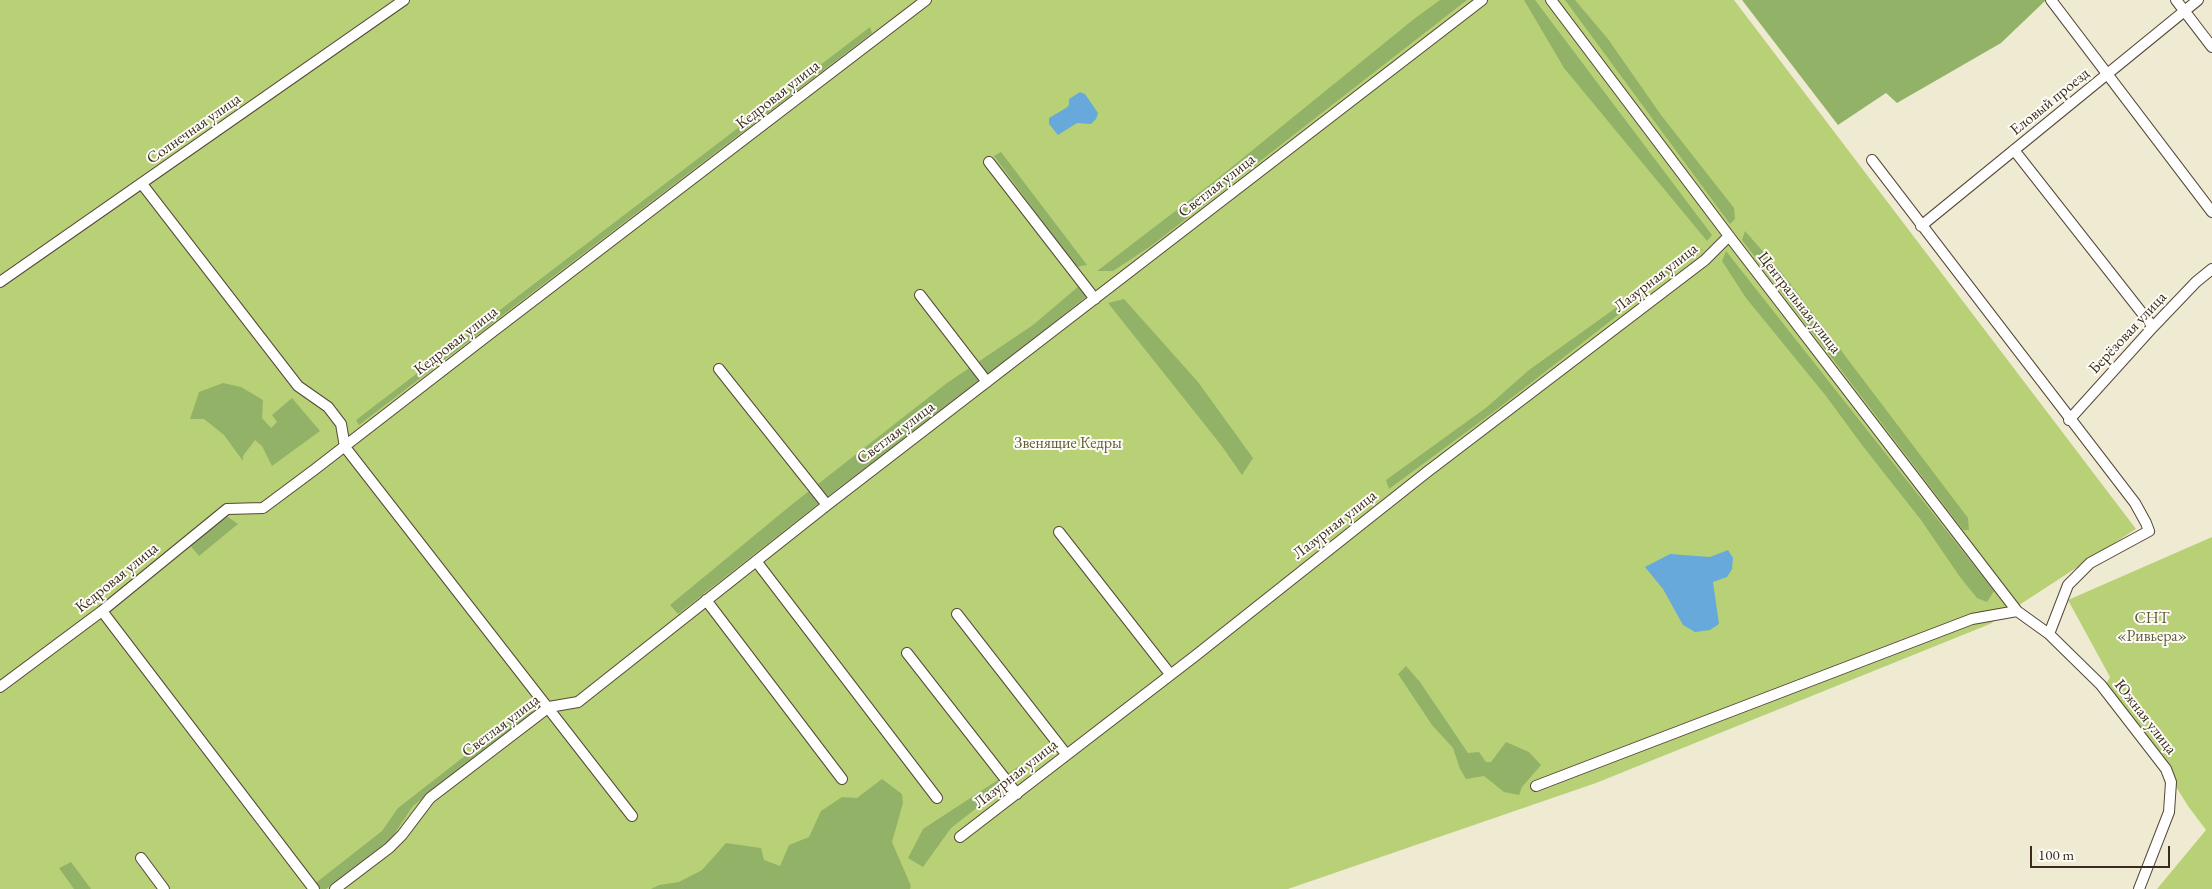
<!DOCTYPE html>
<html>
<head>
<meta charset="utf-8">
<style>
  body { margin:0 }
  #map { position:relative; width:2212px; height:889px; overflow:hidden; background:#efebd3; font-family:"EB Garamond",serif }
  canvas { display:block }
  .scale { position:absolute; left:2030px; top:846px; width:140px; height:22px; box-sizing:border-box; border:2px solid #3b2a1e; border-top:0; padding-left:6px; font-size:15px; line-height:18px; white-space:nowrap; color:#3b2a1e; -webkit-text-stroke:4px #fdfcf7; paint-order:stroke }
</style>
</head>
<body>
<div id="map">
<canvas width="2212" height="889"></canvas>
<div class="scale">100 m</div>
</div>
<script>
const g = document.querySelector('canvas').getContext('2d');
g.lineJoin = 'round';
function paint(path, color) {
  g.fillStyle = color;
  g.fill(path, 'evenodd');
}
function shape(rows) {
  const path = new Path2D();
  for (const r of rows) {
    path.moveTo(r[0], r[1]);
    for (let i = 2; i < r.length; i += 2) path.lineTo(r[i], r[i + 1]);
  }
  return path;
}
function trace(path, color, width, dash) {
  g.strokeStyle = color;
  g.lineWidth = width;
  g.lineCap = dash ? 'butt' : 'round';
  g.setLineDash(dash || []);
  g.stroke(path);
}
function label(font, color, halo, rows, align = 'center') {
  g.font = font + ' "EB Garamond",serif';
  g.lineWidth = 4;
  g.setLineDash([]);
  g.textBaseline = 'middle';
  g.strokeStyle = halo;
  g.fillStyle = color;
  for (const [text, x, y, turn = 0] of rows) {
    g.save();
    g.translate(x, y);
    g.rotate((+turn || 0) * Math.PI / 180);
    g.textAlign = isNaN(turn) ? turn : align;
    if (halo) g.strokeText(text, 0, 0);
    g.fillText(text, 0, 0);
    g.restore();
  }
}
paint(shape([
  [0,0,1734,0,2136,529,1990,624,1596,783,1288,889,0,889],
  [2212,537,2212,889,2157,889,2206,830,2188,806,2146,739,2105,686,2110,677,2068,600]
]), '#b8d176');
paint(shape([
  [1440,0,1467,0,1151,246,1113,271,1097,271,1212,183,1414,19],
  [1524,0,1535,0,1712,235,1707,241,1564,68],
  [1565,0,1575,0,1608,39,1661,115,1734,208,1735,219,1730,224],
  [1742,0,2046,0,2001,43,1897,103,1886,93,1838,125],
  [870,27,872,33,359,425,356,420],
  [1001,152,1087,265,1076,267,994,156],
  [1745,231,1782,273,1843,353,1968,518,1969,530,1963,530,1742,240],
  [1703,249,1496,410,1389,489,1386,480,1487,407,1529,370,1645,287,1689,252],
  [1726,251,1994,591,1987,602,1977,598,1960,577,1921,520,1862,445,1826,396,1746,298,1722,261],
  [1079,286,1087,296,981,381,832,493,678,614,670,605,790,506,947,383,1033,325],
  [1124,299,1198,382,1253,458,1242,475,1221,445,1108,303],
  [223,383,241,387,263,400,262,418,271,428,277,422,272,415,292,398,320,431,272,466,262,446,255,440,243,456,243,461,224,435,204,419,190,419,199,392],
  [225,515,238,524,199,556,189,544],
  [1406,666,1420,682,1468,753,1479,752,1486,762,1491,762,1506,742,1529,752,1541,765,1522,787,1519,795,1504,792,1484,776,1466,779,1460,769,1453,748,1432,725,1398,674],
  [529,706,533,712,413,806,391,839,326,889,308,889,382,831,398,808],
  [1045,749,1046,754,951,828,923,867,908,858,923,829],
  [882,779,902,794,903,803,892,842,911,886,910,889,651,889,659,885,679,882,702,870,726,843,761,848,764,860,780,866,789,845,809,837,821,811,842,797,857,798],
  [71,862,91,889,74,889,59,868]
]), '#92b367');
paint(shape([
  [1080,92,1085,94,1098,113,1096,119,1091,124,1077,123,1058,135,1049,124,1049,118,1066,108,1069,105,1069,99],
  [1728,550,1733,558,1732,569,1727,577,1713,582,1719,624,1710,630,1695,632,1683,625,1663,589,1645,567,1670,554,1710,557]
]), '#67a9db');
const street = shape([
  [1551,0,1729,236,2017,611,2049,634,2101,685,2166,769,2171,782,2169,812,2139,889],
  [2051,0,2212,212],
  [2176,0,2212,47],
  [2014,150,2153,327],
  [1872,160,2135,503,2146,523,2149,531,2090,563,2068,585,2049,634],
  [989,162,1095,299],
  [142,184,298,386,328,407,341,424,345,447,632,816],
  [1921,226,2198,0],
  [0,282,404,0],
  [920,295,987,382],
  [719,369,827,505],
  [2069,420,2153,327,2196,282,2212,269],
  [1059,532,1170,674],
  [756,561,937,798],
  [706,600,842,779],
  [102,611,314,889],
  [957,614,1066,754],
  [907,653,1017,794],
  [0,687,102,611,227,509,263,508,314,470,487,336,926,0],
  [1536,786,1972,619,2017,611],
  [960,837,1195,656,1427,472,1705,260,1729,236],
  [141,858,164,889],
  [335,889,389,848,402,835,430,798,549,707,578,702,827,505,1482,0]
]);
trace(street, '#564739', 12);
trace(street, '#fff', 10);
label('16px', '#3b2a1e', '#fdfcf7', [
  ["Кедровая улица",778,95,-38],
  ["Еловый проезд",2050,102,-39],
  ["Солнечная улица",194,129,-35],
  ["Светлая улица",1217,186,-38],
  ["Лазурная улица",1656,278,-38],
  ["Центральная улица",1799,303,52],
  ["Берёзовая улица",2128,333,-47],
  ["Кедровая улица",456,341,-38],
  ["Светлая улица",896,433,-37],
  ["Лазурная улица",1335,525,-38],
  ["Кедровая улица",117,578,-39],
  ["Южная улица",2145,717,52],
  ["Светлая улица",501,726,-37],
  ["Лазурная улица",1016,774,-38]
]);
label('16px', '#605c38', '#fdfcf7', [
  ["Звенящие Кедры",1068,444],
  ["СНТ",2152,619],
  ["«Ривьера»",2152,637]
]);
</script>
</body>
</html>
